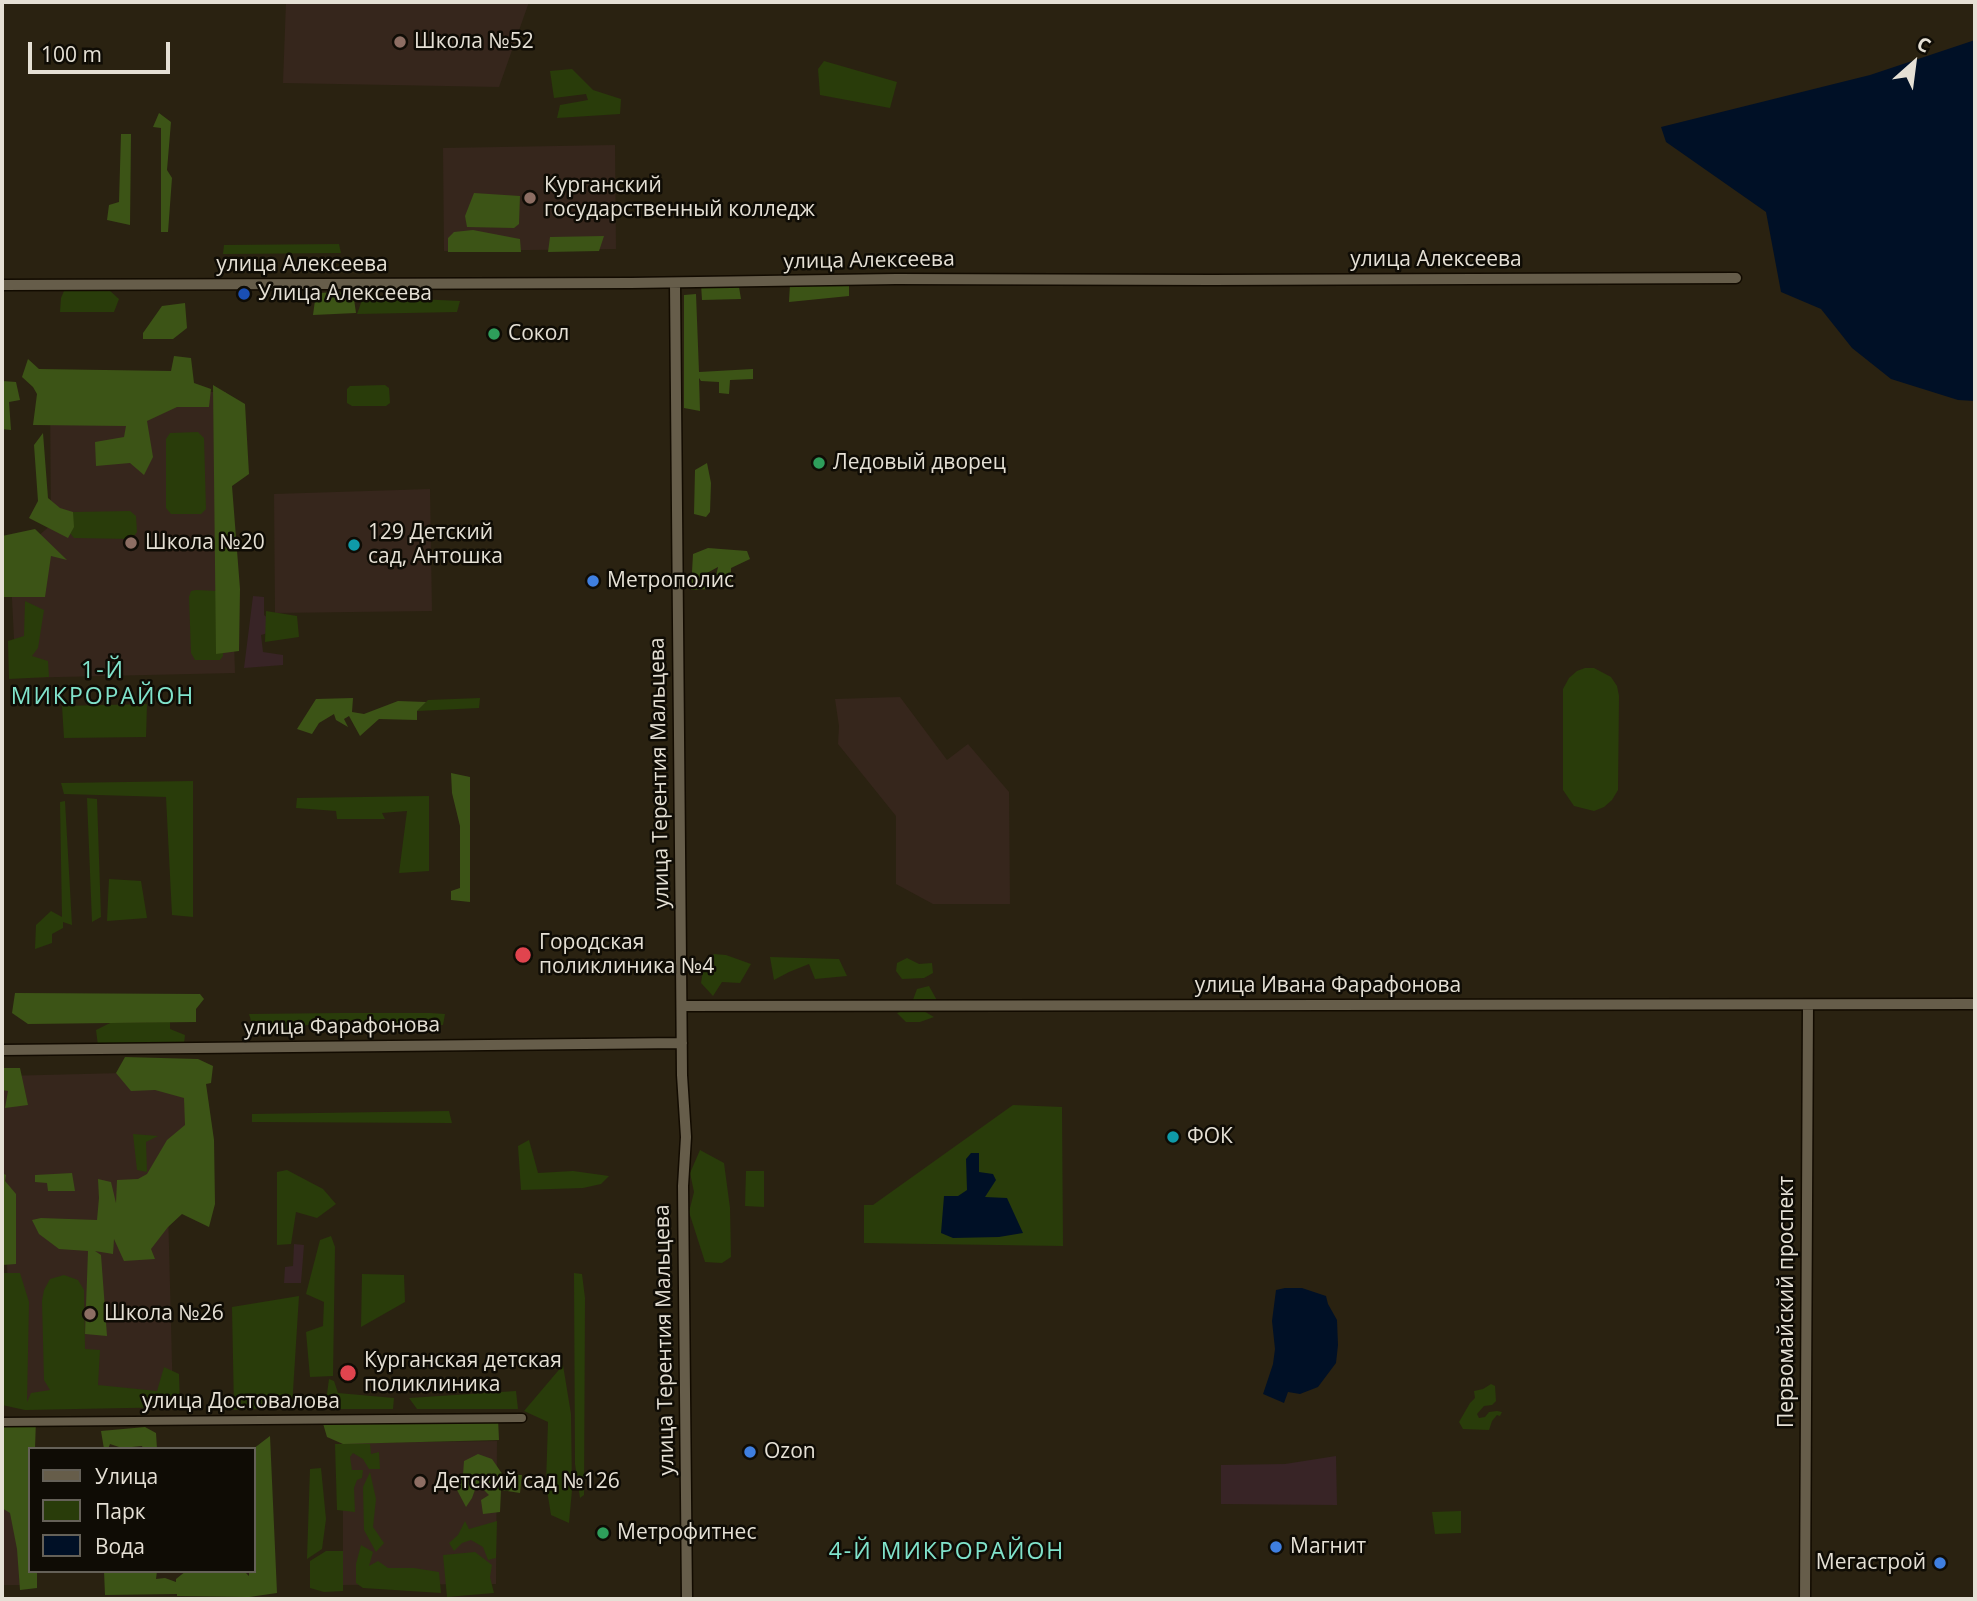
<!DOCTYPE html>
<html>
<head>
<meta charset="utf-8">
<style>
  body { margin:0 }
  #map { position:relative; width:1977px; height:1601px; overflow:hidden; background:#2a2211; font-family:"Open Sans",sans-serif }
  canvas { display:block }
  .frame { position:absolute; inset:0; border:4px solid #e5e0d5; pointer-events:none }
  .legend { position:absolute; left:28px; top:1447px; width:228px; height:126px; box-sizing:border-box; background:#0f0c05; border:2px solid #656158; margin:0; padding:9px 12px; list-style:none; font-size:21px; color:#e5e0d5 }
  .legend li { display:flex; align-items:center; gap:14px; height:35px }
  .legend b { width:35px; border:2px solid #656158 }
  .north { position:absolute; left:1879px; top:28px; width:70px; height:70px; -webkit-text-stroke:5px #0f0c05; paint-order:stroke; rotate:28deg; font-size:19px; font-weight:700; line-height:28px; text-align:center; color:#e5e0d5 }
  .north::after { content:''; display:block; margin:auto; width:24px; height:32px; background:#e5e0d5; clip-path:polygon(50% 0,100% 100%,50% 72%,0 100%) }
  .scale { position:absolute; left:28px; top:42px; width:142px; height:32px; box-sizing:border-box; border:4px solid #e5e0d5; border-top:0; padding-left:9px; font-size:21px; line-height:24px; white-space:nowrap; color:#e5e0d5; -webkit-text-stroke:5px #0f0c05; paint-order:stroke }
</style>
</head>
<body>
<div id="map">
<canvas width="1977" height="1601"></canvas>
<div class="frame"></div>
<ul class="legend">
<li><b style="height:9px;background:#665d4a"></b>Улица</li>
<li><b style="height:19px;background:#293c0a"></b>Парк</li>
<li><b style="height:19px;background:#001026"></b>Вода</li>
</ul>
<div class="north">С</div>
<div class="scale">100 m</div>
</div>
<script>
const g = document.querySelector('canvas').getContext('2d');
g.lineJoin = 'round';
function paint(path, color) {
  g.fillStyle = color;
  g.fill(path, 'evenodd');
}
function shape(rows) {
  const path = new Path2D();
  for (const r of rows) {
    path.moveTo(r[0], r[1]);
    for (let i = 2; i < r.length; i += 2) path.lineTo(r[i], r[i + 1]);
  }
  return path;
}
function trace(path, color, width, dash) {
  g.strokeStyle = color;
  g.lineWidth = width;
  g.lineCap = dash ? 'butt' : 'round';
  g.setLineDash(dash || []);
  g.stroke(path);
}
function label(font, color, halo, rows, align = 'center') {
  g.font = font + ' "Open Sans",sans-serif';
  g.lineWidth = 5;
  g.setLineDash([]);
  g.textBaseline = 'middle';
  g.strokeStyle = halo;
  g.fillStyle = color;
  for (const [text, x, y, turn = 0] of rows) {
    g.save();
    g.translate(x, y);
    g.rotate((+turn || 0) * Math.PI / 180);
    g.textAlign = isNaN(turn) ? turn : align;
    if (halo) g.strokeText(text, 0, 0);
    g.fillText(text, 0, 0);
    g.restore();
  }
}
paint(shape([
  [253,596,264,597,264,615,270,620,268,633,261,635,263,652,283,655,283,665,244,668],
  [294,1244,304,1245,301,1283,284,1283,285,1267,293,1266],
  [1336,1456,1337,1505,1221,1504,1221,1465,1285,1464]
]), '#382426');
paint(shape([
  [286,2,529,2,499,87,283,83],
  [615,145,616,249,444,251,443,148],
  [50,391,226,392,235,673,16,678,10,560,51,525],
  [430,489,432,611,275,613,274,494],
  [900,697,947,760,968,744,1009,792,1010,904,933,904,896,884,896,816,838,744,839,726,835,699],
  [205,1071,209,1205,168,1207,173,1402,11,1406,5,1191,2,1191,2,1076],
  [2,1440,29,1585,2,1585],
  [497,1441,496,1584,343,1585,343,1443]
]), '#36261c');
paint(shape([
  [824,61,897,82,890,108,820,95,818,69],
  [572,69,593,90,621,99,620,114,557,118,560,105,588,100,586,94,554,98,550,71],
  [339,244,341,253,223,254,224,245],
  [66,286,109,290,119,299,114,312,60,312,61,298],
  [398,298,460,301,457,312,357,314,362,300],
  [385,385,389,388,390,403,386,406,352,406,347,403,347,389,350,386],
  [198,432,204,438,206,509,201,514,171,514,166,508,166,439,170,433],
  [130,511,136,516,137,532,132,539,74,538,69,532,69,519,73,512],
  [196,590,219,591,223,618,223,656,220,660,195,660,191,653,189,597,191,591],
  [25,601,44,610,38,648,32,656,48,661,49,677,9,679,8,641,24,636],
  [266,611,297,616,299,637,265,642],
  [1585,668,1594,668,1611,677,1617,686,1619,696,1618,790,1612,800,1604,807,1594,811,1574,806,1563,790,1563,689,1569,678,1577,671],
  [480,698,479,708,417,711,428,700],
  [147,704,146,737,64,738,62,706],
  [193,781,193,917,172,915,166,797,64,794,61,783],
  [429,796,429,871,399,873,407,811,382,813,385,819,337,819,336,811,296,808,297,798],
  [87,798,97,799,101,917,92,922],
  [65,801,72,925,63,922,63,928,52,934,52,943,35,949,36,925,51,911,62,917,60,802],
  [109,879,141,881,147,918,107,921],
  [714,954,726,955,751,964,740,983,722,982,713,996,701,983,704,964],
  [770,957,839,959,847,976,815,979,809,964,789,972,774,980],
  [907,958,919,964,932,963,933,973,924,978,902,979,896,971,897,963],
  [929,986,939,1004,922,1010,934,1017,920,1022,906,1022,897,1013,910,1008,917,989],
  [340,1013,430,1013,445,1014,443,1025,306,1025,302,1034,255,1034,249,1014],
  [170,1022,170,1029,185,1035,184,1044,98,1046,96,1030,110,1023],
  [1013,1105,1062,1107,1063,1246,864,1243,864,1205,873,1205],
  [449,1111,452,1123,252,1122,252,1114],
  [133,1134,158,1136,146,1142,147,1172,137,1170],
  [529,1140,538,1173,573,1171,609,1176,601,1184,583,1188,521,1190,518,1146],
  [700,1150,724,1163,730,1208,731,1257,722,1263,705,1262,689,1212,694,1192,690,1173],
  [287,1170,323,1189,336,1204,317,1218,296,1212,291,1244,277,1245,277,1172],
  [746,1171,764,1171,764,1207,745,1206],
  [331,1236,335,1247,333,1376,310,1377,306,1332,323,1326,324,1302,306,1294,320,1240],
  [2,1273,20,1273,29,1302,27,1402,31,1393,50,1390,44,1380,42,1301,44,1290,50,1279,64,1275,78,1280,84,1290,85,1349,100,1350,98,1385,157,1391,164,1367,179,1374,180,1407,25,1410,2,1405],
  [574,1273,582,1274,585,1298,584,1495,580,1498,575,1464],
  [362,1274,404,1275,405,1302,361,1327],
  [299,1296,292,1407,234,1410,232,1307],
  [563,1365,571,1414,572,1490,569,1523,551,1515,546,1484,548,1422,524,1411],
  [329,1379,334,1381,338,1393,394,1398,393,1409,335,1409,326,1401],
  [1491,1384,1495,1386,1496,1401,1492,1405,1484,1406,1477,1414,1479,1418,1485,1417,1489,1412,1497,1411,1502,1412,1500,1416,1497,1415,1492,1421,1489,1430,1463,1429,1459,1422,1470,1403,1475,1398,1474,1391,1483,1389],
  [516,1391,518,1409,417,1409,409,1398],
  [335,1444,370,1444,371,1454,379,1452,380,1469,369,1469,363,1459,353,1453,350,1457,352,1470,363,1470,362,1478,357,1480,354,1488,355,1512,337,1510],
  [321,1468,326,1519,322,1549,307,1559,310,1469],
  [370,1472,376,1499,373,1527,384,1543,376,1552,364,1530,363,1487],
  [1461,1511,1461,1533,1435,1534,1432,1512],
  [465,1521,469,1529,497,1521,496,1558,488,1560,483,1547,471,1540,462,1543,454,1551,449,1543,458,1535],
  [361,1545,373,1552,369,1566,378,1561,388,1568,414,1568,439,1572,441,1593,363,1588,356,1583,356,1564],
  [326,1551,343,1551,343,1591,324,1592,310,1588,310,1561],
  [475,1552,492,1565,490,1577,494,1593,447,1597,443,1555]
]), '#293c0a');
paint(shape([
  [159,113,171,122,167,170,172,178,168,232,161,232,161,128,153,127],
  [121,134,131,134,130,225,107,220,109,205,119,202],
  [474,193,520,196,519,224,514,228,467,227,465,216],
  [473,230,520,239,521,252,448,252,448,238,454,232],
  [604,236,599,251,548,252,550,237],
  [701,284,739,287,741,299,702,300],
  [790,284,849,286,849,296,789,302],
  [340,292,354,299,356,313,313,315,316,293],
  [696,294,699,372,753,369,753,379,730,380,729,394,719,393,719,382,701,381,699,378,700,411,684,408,684,295],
  [185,303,187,328,173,339,143,339,143,333,162,306],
  [174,356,191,358,194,383,211,389,209,407,177,407,147,421,153,457,144,475,130,463,96,466,95,442,124,437,126,426,33,425,37,394,33,387,22,377,28,359,39,369,171,371],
  [2,381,16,382,20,400,9,402,11,430,2,429],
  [213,385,245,404,249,474,232,486,240,589,239,651,216,654],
  [43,433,48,498,60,508,73,512,74,527,68,538,29,518,38,501,34,445],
  [707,463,711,483,710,512,706,517,694,514,695,470],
  [35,529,67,560,51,556,45,597,3,597,2,536],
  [708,548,747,551,750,559,731,568,731,581,714,586,718,567,707,573,707,589,691,590,693,554],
  [353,698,352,712,364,714,398,701,426,702,417,711,417,720,379,719,360,736,349,716,344,719,348,727,336,720,334,714,319,723,312,734,297,729,316,699],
  [451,773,470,777,470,902,451,900,451,891,460,888,460,826,452,793],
  [15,993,200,994,204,999,196,1009,196,1022,28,1024,12,1013],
  [125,1057,198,1059,213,1066,211,1083,206,1084,214,1140,215,1204,209,1227,182,1214,168,1227,151,1249,155,1259,124,1261,114,1239,113,1254,95,1251,101,1255,107,1336,85,1334,88,1251,59,1249,39,1234,32,1220,41,1218,97,1220,99,1198,98,1179,111,1182,116,1203,117,1180,138,1179,147,1174,167,1140,185,1125,184,1098,155,1090,131,1091,116,1073],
  [2,1068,20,1068,28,1105,5,1108,8,1091,2,1090],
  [2,1173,6,1175,5,1181,16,1194,16,1264,2,1265],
  [72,1173,75,1191,48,1191,47,1183,35,1182,35,1175],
  [498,1418,499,1440,343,1444,327,1437,322,1420],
  [36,1419,35,1449,30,1449,30,1571,37,1571,37,1588,20,1590,17,1549,10,1513,2,1508,2,1422],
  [145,1427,156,1433,157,1449,143,1449,142,1446,122,1448,110,1444,108,1449,104,1449,101,1431],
  [270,1436,277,1593,249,1597,177,1596,177,1594,105,1595,104,1571,157,1571,156,1579,165,1578,176,1582,176,1579,186,1571,244,1571,249,1576,249,1571,254,1571,253,1449],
  [478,1454,492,1459,503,1475,522,1475,520,1493,501,1490,500,1512,483,1514,481,1500,489,1495,480,1486,476,1487,472,1498,466,1507,457,1490,463,1475,464,1461]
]), '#3c5416');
paint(shape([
  [1975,40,1975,401,1958,400,1891,379,1852,348,1821,309,1781,292,1766,212,1666,142,1661,127,1870,75],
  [971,1153,979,1153,979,1172,993,1174,996,1180,985,1197,1007,1198,1023,1233,999,1237,953,1238,941,1233,944,1196,958,1196,967,1190,966,1159],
  [1285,1288,1302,1288,1326,1296,1328,1304,1337,1320,1338,1345,1336,1363,1318,1387,1300,1394,1288,1392,1284,1403,1263,1394,1273,1364,1275,1349,1272,1321,1276,1290]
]), '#001026');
const minor = shape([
  [2,1422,522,1418]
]);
const tertiary = shape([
  [675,283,682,1075,686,1137,683,1186,687,1599],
  [2,285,631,283,896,279,1212,280,1736,278],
  [682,1006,1975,1004],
  [2,1050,682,1043],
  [1805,1599,1808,1005]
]);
trace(minor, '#120b00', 11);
trace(tertiary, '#120b00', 13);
trace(minor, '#665d4a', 8);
trace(tertiary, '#665d4a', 10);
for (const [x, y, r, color] of [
  [400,42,7,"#8d6e63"],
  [530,198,7,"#8d6e63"],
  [244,294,7,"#1a4fb4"],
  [494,334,7,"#2e9e5b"],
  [819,463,7,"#2e9e5b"],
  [131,543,7,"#8d6e63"],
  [354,545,7,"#0f9aa8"],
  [593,581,7,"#3f7fe0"],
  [523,955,9,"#e0444e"],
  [1173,1137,7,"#0f9aa8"],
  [90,1314,7,"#8d6e63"],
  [348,1373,9,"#e0444e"],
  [750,1452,7,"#3f7fe0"],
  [420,1482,7,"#8d6e63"],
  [603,1533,7,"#2e9e5b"],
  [1276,1547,7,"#3f7fe0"],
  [1940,1563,7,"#3f7fe0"]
]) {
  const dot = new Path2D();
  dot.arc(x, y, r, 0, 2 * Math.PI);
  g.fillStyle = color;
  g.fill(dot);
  trace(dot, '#0f0c05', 2.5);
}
label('21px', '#e5e0d5', '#0f0c05', [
  ["Школа №52",414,42],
  ["Курганский",544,186],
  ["государственный колледж",544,210],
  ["Улица Алексеева",258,294],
  ["Сокол",508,334],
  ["Ледовый дворец",833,463],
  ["129 Детский",368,533],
  ["сад, Антошка",368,557],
  ["Школа №20",145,543],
  ["Метрополис",607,581],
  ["Городская",539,943],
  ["поликлиника №4",539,967],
  ["ФОК",1187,1137],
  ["Школа №26",104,1314],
  ["Курганская детская",364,1361],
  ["поликлиника",364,1385],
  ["Ozon",764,1452],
  ["Детский сад №126",434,1482],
  ["Метрофитнес",617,1533],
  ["Магнит",1290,1547],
  ["Мегастрой",1926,1563,"right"]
], 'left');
label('21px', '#e5e0d5', '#0f0c05', [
  ["улица Алексеева",1436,260],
  ["улица Алексеева",869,261,-1],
  ["улица Алексеева",302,265],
  ["улица Терентия Мальцева",660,773,-91],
  ["улица Ивана Фарафонова",1328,986],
  ["улица Фарафонова",342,1027,-1],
  ["Первомайский проспект",1787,1302,-90],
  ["улица Терентия Мальцева",665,1340,-91],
  ["улица Достовалова",241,1402]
]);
g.letterSpacing = '2px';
label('23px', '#80e3cb', '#0f0c05', [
  ["1-Й",103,671],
  ["МИКРОРАЙОН",103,697],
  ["4-Й МИКРОРАЙОН",947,1552]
]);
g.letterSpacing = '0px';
</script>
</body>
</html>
